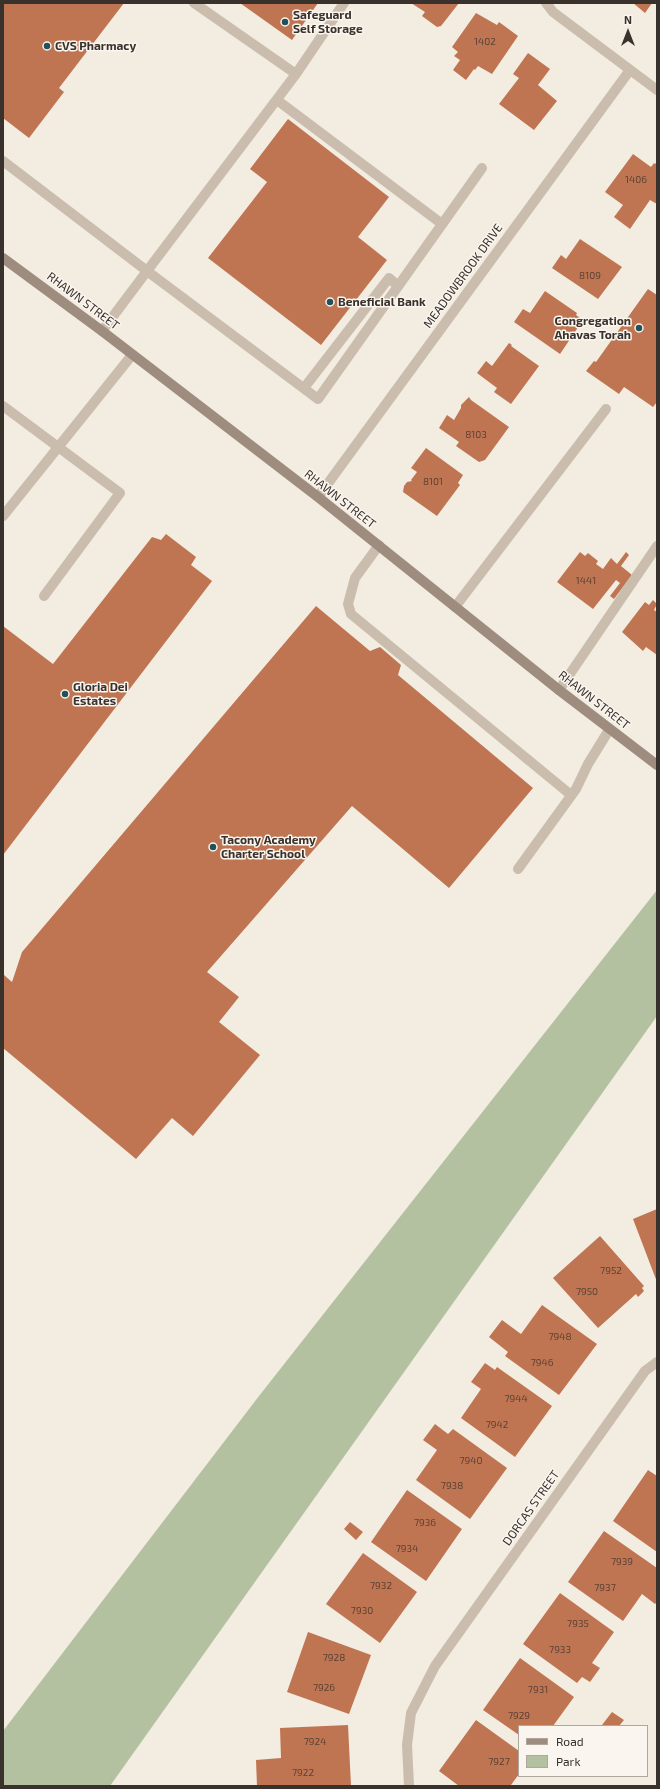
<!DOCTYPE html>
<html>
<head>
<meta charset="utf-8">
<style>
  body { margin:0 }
  #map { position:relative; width:660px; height:1789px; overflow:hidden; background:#f2ece1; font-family:"Exo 2",sans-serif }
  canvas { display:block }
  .frame { position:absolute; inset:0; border:4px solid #39312b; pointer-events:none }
  .legend { position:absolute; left:518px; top:1725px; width:130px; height:52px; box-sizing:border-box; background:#faf5ee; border:1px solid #ada7a0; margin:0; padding:5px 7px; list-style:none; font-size:12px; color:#39312b }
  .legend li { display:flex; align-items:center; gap:8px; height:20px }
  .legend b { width:20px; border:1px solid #ada7a0 }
  .north { position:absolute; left:608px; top:12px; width:40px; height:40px; -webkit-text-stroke:3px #faf5ee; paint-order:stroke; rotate:0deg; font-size:11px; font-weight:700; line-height:16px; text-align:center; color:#39312b }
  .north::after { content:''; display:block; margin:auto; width:14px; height:18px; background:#39312b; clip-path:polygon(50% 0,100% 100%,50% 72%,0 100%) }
</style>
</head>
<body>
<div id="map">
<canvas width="660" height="1789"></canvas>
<div class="frame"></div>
<ul class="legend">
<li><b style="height:5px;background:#9e8c7e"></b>Road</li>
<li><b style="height:11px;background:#b4c1a1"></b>Park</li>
</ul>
<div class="north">N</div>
</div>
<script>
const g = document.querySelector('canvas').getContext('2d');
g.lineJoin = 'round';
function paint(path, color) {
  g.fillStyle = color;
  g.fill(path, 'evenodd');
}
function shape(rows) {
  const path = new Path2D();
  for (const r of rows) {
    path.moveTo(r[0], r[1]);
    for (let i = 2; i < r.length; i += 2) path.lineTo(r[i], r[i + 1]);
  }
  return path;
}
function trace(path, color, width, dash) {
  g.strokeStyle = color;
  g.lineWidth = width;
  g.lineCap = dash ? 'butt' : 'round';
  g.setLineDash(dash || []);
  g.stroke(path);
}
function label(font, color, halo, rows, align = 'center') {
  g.font = font + ' "Exo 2",sans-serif';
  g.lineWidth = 3;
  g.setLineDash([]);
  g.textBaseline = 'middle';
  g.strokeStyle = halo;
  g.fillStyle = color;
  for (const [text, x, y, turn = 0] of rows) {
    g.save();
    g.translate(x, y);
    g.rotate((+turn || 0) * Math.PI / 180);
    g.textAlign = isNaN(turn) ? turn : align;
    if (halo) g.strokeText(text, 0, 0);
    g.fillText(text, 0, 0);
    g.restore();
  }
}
paint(shape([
  [657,890,657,1016,110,1786,3,1786,3,1731,259,1396]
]), '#b4c1a1');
paint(shape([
  [3,3,124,3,59,88,64,92,29,138,3,118],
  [240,3,318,3,292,40],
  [411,3,459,3,441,26,437,27,422,16,425,12],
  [633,3,652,3,645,13],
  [476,13,497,25,499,22,518,36,492,74,478,66,475,70,474,69,466,80,453,70,460,60,454,56,458,52,452,47],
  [528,53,550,69,538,85,557,101,534,130,499,104,519,78,513,74],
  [288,119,389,197,358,237,387,260,321,345,208,258,267,182,250,169],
  [633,154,651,167,654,163,655,164,657,162,657,204,650,200,630,229,614,217,623,205,605,192],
  [580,239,622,267,598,299,552,268,561,255,566,259],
  [648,289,657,295,657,402,653,407,624,387,619,394,586,371,594,361,596,362],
  [545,291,577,313,576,315,583,320,560,354,514,322,523,309,530,313],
  [509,343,512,345,511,346,539,366,511,404,494,392,497,388,477,373,486,361,492,366],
  [469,397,471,400,509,427,485,460,479,462,456,446,459,442,439,428,447,415,454,420,461,408,461,405],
  [426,448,463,475,458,483,460,485,437,516,403,492,404,486,407,482,412,481,411,480,417,472,411,468],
  [166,534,196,557,191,565,212,581,3,855,3,726,4,724,3,723,3,626,53,664,152,537,161,540],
  [580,552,585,556,588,553,598,561,596,564,603,569,611,558,617,564,626,552,629,555,621,566,632,575,614,599,610,596,620,583,616,580,593,609,557,582],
  [653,600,657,604,654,610,657,612,657,655,646,647,643,651,622,632,645,602,649,605],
  [316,606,370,651,380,647,401,665,398,675,533,788,449,888,352,806,207,972,239,997,219,1022,260,1055,193,1136,172,1118,136,1159,3,1048,3,976,4,975,12,982,22,952],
  [657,1209,657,1282,633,1219],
  [600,1236,644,1286,642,1288,644,1291,638,1297,636,1294,598,1328,553,1278],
  [542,1305,597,1344,559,1395,505,1356,508,1352,489,1337,502,1320,521,1334],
  [485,1363,495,1370,497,1367,552,1406,515,1457,461,1418,481,1389,471,1382],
  [435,1424,448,1434,453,1429,507,1468,470,1519,416,1480,437,1450,423,1440],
  [648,1470,657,1476,657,1552,613,1521],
  [407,1490,462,1529,426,1581,371,1542],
  [350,1522,363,1532,356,1540,344,1529],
  [604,1531,657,1568,657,1602,655,1604,642,1594,623,1621,568,1582],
  [363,1553,417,1592,380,1643,326,1604],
  [560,1593,614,1632,592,1663,600,1668,590,1682,582,1677,577,1683,523,1644],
  [308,1632,371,1655,349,1714,287,1692],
  [520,1658,574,1697,553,1726,519,1726,519,1735,483,1710],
  [612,1712,624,1720,619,1726,603,1726,602,1725],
  [476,1720,519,1751,519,1774,511,1785,513,1786,459,1786,439,1771],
  [348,1725,351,1786,257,1786,256,1760,281,1758,280,1728]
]), '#c07552');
trace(shape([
  [194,3,296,74,344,3],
  [296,74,147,271,318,399,482,168],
  [277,100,442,224],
  [3,161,147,271,102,331],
  [304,388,389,278,398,286],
  [3,406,120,493,44,596],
  [3,516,132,355],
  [379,545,355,578,348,604,351,614,571,795],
  [455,607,606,409],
  [559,690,657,546],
  [518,869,576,789,588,764,609,730]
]), '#cabdad', 10);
trace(shape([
  [546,3,553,12,657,90],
  [318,497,630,70],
  [409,1786,407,1745,411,1713,435,1666,645,1371,657,1362]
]), '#cabdad', 10);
trace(shape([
  [3,258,102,331,318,497,559,690,657,765]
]), '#9e8c7e', 10);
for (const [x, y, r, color] of [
  [285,22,4,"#235159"],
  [47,46,4,"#235159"],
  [330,302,4,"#235159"],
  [639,328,4,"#235159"],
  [65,694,4,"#235159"],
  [213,847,4,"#235159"]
]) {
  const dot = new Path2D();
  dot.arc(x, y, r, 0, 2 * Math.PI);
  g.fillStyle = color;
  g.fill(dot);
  trace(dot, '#faf5ee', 1.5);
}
label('10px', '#5b4235', null, [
  ["1402",485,42],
  ["1406",636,180],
  ["8109",590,276],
  ["8103",476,435],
  ["8101",433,482],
  ["1441",586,581],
  ["7952",611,1271],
  ["7950",587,1292],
  ["7948",560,1337],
  ["7946",542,1363],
  ["7944",516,1399],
  ["7942",497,1425],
  ["7940",471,1461],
  ["7938",452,1486],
  ["7936",425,1523],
  ["7934",407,1549],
  ["7939",622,1562],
  ["7932",381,1586],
  ["7937",605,1588],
  ["7930",362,1611],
  ["7935",578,1624],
  ["7933",560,1650],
  ["7928",334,1658],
  ["7926",324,1688],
  ["7931",538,1690],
  ["7929",519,1716],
  ["7924",315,1742],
  ["7927",499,1762],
  ["7922",303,1773]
]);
label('bold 12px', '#39312b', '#faf5ee', [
  ["Safeguard",293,15],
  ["Self Storage",293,29],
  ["CVS Pharmacy",55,46],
  ["Beneficial Bank",338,302],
  ["Congregation",631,321,"right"],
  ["Ahavas Torah",631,335,"right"],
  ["Gloria Dei",73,687],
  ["Estates",73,701],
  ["Tacony Academy",221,840],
  ["Charter School",221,854]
], 'left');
label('12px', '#39312b', '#faf5ee', [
  ["MEADOWBROOK DRIVE",463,276,-54],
  ["RHAWN STREET",83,301,37],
  ["RHAWN STREET",340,499,38],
  ["RHAWN STREET",594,700,38],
  ["DORCAS STREET",531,1508,-55]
]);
</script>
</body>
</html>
